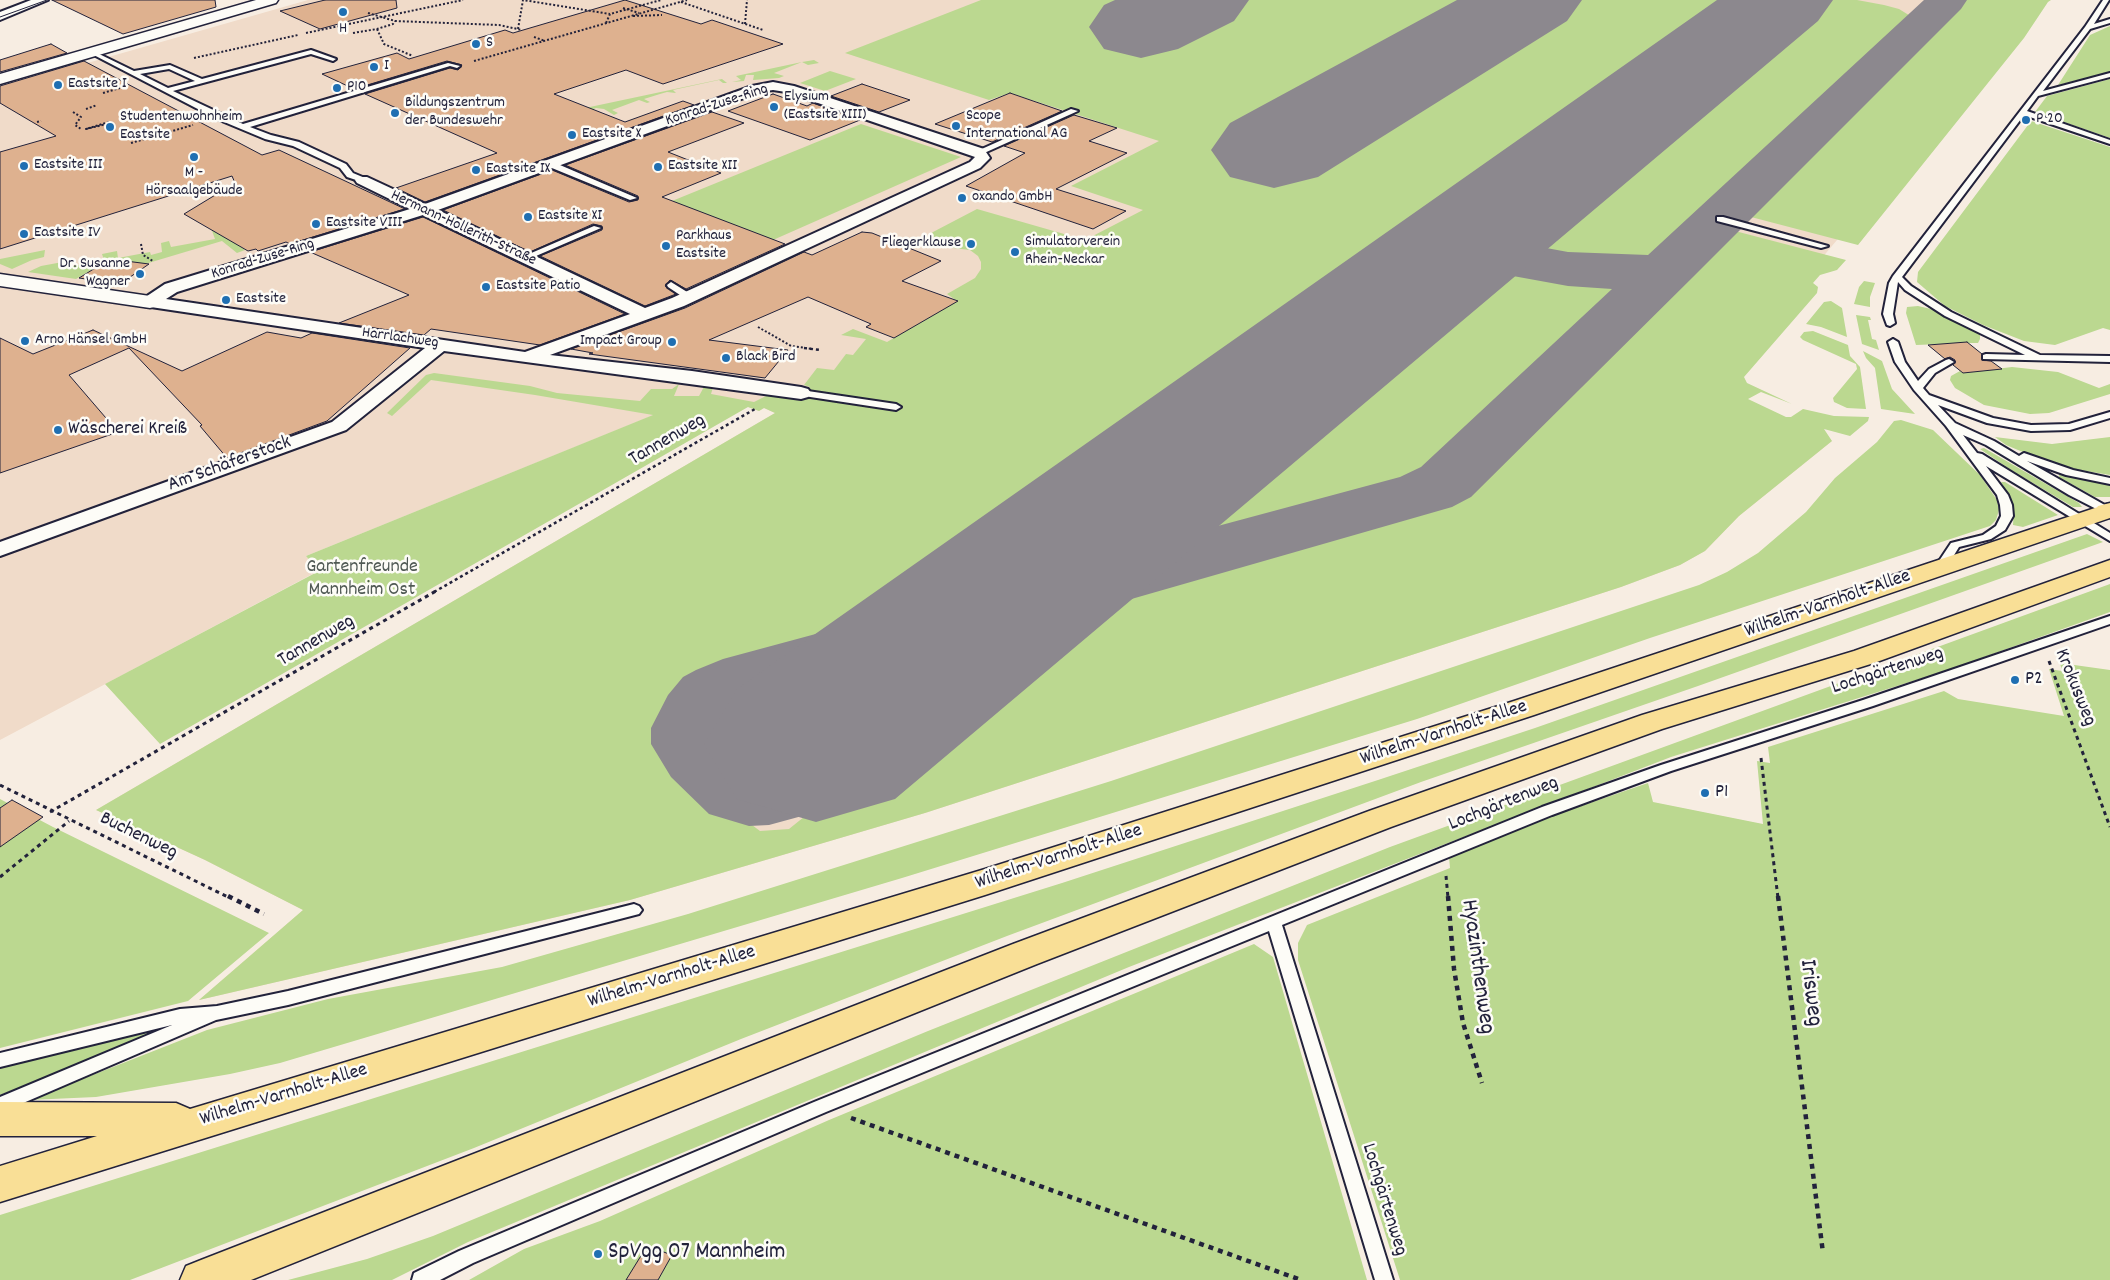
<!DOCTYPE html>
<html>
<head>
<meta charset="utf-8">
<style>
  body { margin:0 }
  canvas { display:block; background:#f7ede2 }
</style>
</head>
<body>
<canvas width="2110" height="1280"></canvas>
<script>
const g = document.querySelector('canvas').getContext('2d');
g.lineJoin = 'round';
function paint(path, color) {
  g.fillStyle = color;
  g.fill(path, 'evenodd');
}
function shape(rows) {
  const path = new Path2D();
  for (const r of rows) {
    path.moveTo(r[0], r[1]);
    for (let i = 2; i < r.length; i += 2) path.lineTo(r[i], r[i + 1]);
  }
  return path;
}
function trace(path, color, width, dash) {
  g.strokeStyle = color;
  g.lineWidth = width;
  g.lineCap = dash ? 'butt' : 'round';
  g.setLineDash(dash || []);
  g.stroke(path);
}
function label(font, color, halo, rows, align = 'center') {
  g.font = font + ' Dekko,sans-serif';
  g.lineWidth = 5;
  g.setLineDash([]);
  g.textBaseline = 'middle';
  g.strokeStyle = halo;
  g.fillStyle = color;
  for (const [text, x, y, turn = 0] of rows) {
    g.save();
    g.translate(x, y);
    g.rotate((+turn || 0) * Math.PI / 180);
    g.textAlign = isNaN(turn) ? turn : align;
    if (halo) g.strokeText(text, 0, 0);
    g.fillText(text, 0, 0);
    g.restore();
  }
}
paint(shape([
  [308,0,2045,0,1837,240,1706,396,1832,441,1739,516,1705,551,1680,565,1621,587,925,813,630,900,199,1000,303,910,205,860,96,810,775,413,764,408,759,411,748,407,654,415,306,556,320,570,0,740,0,88]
]), '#f0dbc9');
paint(shape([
  [981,0,1748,0,919,610,708,676,687,688,667,712,662,725,664,753,672,765,760,831,789,829,1033,633,1056,618,1109,597,1456,497,1466,492,1726,232,1735,231,1846,260,1837,270,1820,275,1813,283,1818,287,1817,293,1744,377,1747,383,1792,404,1761,392,1748,399,1786,417,1791,417,1803,409,1834,416,1869,417,1868,421,1850,436,1824,429,1832,441,1739,516,1705,551,1680,565,1621,587,925,813,630,900,199,1000,303,910,205,860,96,810,775,413,764,408,759,411,748,407,160,744,105,684,319,571,306,556,653,415,535,395,431,380,392,416,387,413,426,375,434,373,530,386,557,393,640,401,651,389,672,389,679,384,674,396,699,396,705,385,714,384,711,394,754,402,772,393,795,397,810,387,804,385,817,368,834,370,846,354,853,355,866,339,841,335,853,329,887,342,957,301,947,294,975,278,981,269,981,262,978,256,970,250,919,244,933,232,977,209,1085,240,1143,210,1071,186,1159,141,1010,93,989,100,845,53],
  [1824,0,1857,0,1884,5,1899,9,1912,17,1657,260,1638,265,1585,263,1550,257,1530,244,1528,238,1530,233,1815,2],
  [1960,0,2051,0,2048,2,2024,38,1858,245,1751,217,1747,212],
  [2110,26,2110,72,2058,85,2090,35],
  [814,60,819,63,808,65,802,62,774,73,784,76,779,78,753,80,754,75,746,75,744,81,732,82,741,80,736,76,802,62],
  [830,71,856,79,825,91,800,83],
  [722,79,727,83,723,83,719,80,673,90,676,93,667,92,660,94,644,99,650,102,647,103,639,100,612,110,618,113,614,115,604,109,596,108,580,114,571,111],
  [2110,79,2110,138,2035,112,2047,96],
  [2031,121,2110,147,2110,330,2103,328,2055,345,2024,341,1983,325,1945,306,1917,282,1918,272],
  [861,124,961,157,773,240,672,201],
  [209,219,245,250,237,253,222,241,145,264,110,259,76,279,28,272,41,266,68,261,68,267,104,260,102,254,117,251,118,258,150,252,151,255,162,252,161,243,169,241,171,247,215,239,208,220],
  [45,250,44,257,32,260,12,269,0,264,0,259],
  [1482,271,1609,279,1621,282,1626,286,1430,475,1423,479,1231,532,1205,533,1190,526,1185,516,1193,506],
  [1864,281,1875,283,1870,297,1870,307,1854,304,1859,287],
  [1831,301,1842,308,1847,337,1821,327,1806,324,1824,302],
  [1918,306,1931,309,1974,331,1980,335,1980,339,1978,343,1969,343,1916,345,1906,313,1907,307],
  [1856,315,1870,317,1871,320,1868,320,1872,339,1876,340,1879,350,1862,344],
  [1813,331,1848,345,1850,356,1860,367,1866,409,1847,408,1834,402,1833,398,1857,369,1856,364,1803,340,1800,337,1804,332],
  [1863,351,1882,361,1892,389,1915,414,1881,409,1875,368,1866,358],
  [2012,367,2058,372,2099,388,2110,384,2110,394,2049,413,2030,414,1984,405,1955,388,1950,380,1951,376,1960,371,1963,373],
  [1901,420,1933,430,1980,475,1997,500,1999,510,1996,520,1990,526,1650,638,1417,719,902,878,280,1063,230,1074,96,1097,29,1100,207,1030,328,999,502,967,688,914,1111,781,1699,585,1727,572,1758,553,1806,512,1835,478,1877,442,1894,421],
  [1995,437,2052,444,2110,437,2110,475,2074,469,2042,460,2006,445],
  [1984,448,2079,503,2082,507,2073,507,2011,470,1980,449],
  [2059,474,2110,485,2110,497,2095,497,2059,477],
  [2001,482,2005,482,2058,515,2023,527,2013,525,2014,506],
  [2087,534,2103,542,1698,686,1421,782,1007,936,741,1039,474,1148,130,1280,0,1280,0,1215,1062,883,1378,780,1535,728],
  [2110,584,2110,612,1948,670,1671,757,1484,829,1129,967,468,1242,392,1280,288,1280,367,1259,433,1236,928,1031,1390,847],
  [2060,663,2110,670,2110,1280,1400,1280,1298,960,1298,943,1307,925,1450,868,1449,857,1546,818,1648,783,1653,802,1763,824,1757,761,1770,763,1768,747,1944,691,1958,699,2064,716,2049,669,2062,671],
  [0,799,53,827,269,933,188,1001,0,1048],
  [1254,944,1273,957,1367,1280,469,1280,524,1249,600,1221,829,1120],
  [181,1023,0,1095,0,1068]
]), '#bbd890');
paint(shape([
  [1924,0,1967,0,1961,9,1693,277,1471,497,1452,507,783,699,756,710,740,724,740,737,763,757,784,722,816,713,848,722,861,744,850,772,836,795,826,804,802,816,769,825,749,826,709,814,671,777,651,744,651,728,668,695,683,677,696,670,723,659,1101,557,1082,531,1084,515,1113,480,1139,473,1165,480,1175,495,1158,518,1158,528,1166,533,1188,534,1400,477,1421,467,1612,289,1568,286,1513,276,1493,271,1472,257,1459,236,1468,220,1487,201,1506,196,1525,201,1533,212,1515,235,1530,245,1568,252,1648,255,1924,0]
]), '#8c888e');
paint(shape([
  [1115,0,1249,0,1234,21,1178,49,1141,58,1104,49,1089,27,1104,5,1115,0],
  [1457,0,1582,0,1567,21,1318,177,1274,188,1230,177,1211,150,1230,123,1457,0],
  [1717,0,1833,0,1818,21,895,799,816,822,737,799,704,744,737,689,1717,0]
]), '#8c888e');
const building = shape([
  [52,0,215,0,216,7,123,34,52,0],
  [325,0,396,0,397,8,320,29,280,11,325,0],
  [625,0,701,24,712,20,783,44,663,84,626,70,554,94,625,122,683,101,694,105,425,202,396,188,497,153,365,94,450,68,458,70,462,65,447,61,354,89,322,74,397,53,409,59,505,30,513,33,625,0],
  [51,44,67,53,0,72,0,60,51,44],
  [84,61,262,155,279,150,405,209,290,244,286,242,258,251,256,249,248,251,184,214,235,183,232,176,0,249,0,152,56,136,0,103,0,86,84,61],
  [862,84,910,100,879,112,831,96,862,84],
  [1010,93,1062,111,992,142,935,124,1010,93],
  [773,94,807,106,813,103,860,120,810,140,728,111,773,94],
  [712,112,744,123,668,152,721,173,662,197,785,244,686,289,670,280,665,286,676,294,645,306,540,256,602,230,602,226,593,224,530,252,443,210,552,170,629,202,638,200,638,196,565,165,712,112],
  [1074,115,1117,128,1089,141,1127,153,1056,189,1126,211,1093,229,966,186,1025,153,1004,146,1074,115],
  [423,217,625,314,540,345,431,329,424,335,339,323,409,295,310,252,423,217],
  [862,232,872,233,941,261,902,281,958,301,894,338,866,327,871,324,808,297,709,340,788,350,765,378,589,354,593,353,571,349,685,308,804,252,812,255,862,232],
  [110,259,149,264,120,284,79,278,110,259],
  [93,330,182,371,267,332,301,338,312,333,410,348,327,421,227,458,200,426,202,425,129,348,69,375,118,432,0,473,0,338,33,354,93,330],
  [1967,342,1982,354,1982,360,1991,361,2002,369,1963,373,1953,365,1955,360,1950,357,1945,359,1928,345,1967,342],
  [12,800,43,817,0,847,0,808,12,800],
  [647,1246,672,1255,658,1280,626,1280,647,1246]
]);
paint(building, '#deb18f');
trace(building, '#22223b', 1);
const lane = shape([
  [2103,0,2109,0,2094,24,2110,19,2110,23,2090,29,2043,91,2110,73,2110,77,2038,96,2027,111,2110,140,2110,144,2024,115,1902,277,1911,286,1951,312,2040,355,2110,356,2110,362,1983,359,1983,355,1986,354,2025,355,1945,316,1905,290,1898,282,1893,314,1895,323,1890,326,1887,325,1883,314,1889,283,1893,276,2085,27,2103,0],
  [311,50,336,59,333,61,311,54,173,91,243,124,448,63,460,66,457,68,450,66,250,127,271,135,299,142,346,164,353,173,365,178,365,182,362,182,347,177,340,168,293,146,265,139,217,119,88,52,93,51,134,71,170,65,202,79,311,50],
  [169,69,195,81,168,88,140,74,169,69],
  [1071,109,1078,111,982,154,975,152,1071,109],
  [547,162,553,162,637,198,630,200,547,166,547,162],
  [1717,217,1723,217,1828,246,1821,248,1717,221,1717,217],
  [594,226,601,228,529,259,522,257,594,226],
  [671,282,692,295,692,299,686,299,668,287,667,285,671,282],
  [1893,339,1898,342,1905,362,1918,381,1929,369,1946,360,1949,359,1954,362,1935,373,1923,388,1929,395,1993,418,2031,425,2069,424,2110,412,2110,418,2070,430,2031,431,1987,423,1938,405,1955,423,1994,441,2019,456,2024,453,2073,470,2110,478,2110,484,2066,475,2027,461,2110,508,2110,516,2069,495,1986,445,1963,435,1977,453,1982,454,2110,533,2110,541,1986,466,2008,495,2012,505,2013,516,2005,530,1991,539,1959,547,1945,570,1937,570,1935,567,1951,543,1983,535,1996,526,2001,516,2000,505,1997,495,1946,426,1914,390,1895,362,1888,342,1893,339],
  [801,390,896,404,901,407,896,410,797,395,797,391,801,390],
  [2110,616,2110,624,1873,706,1671,771,1552,815,1282,925,1393,1280,1375,1280,1269,931,826,1112,473,1263,440,1280,412,1280,414,1273,459,1251,814,1102,1542,807,1661,765,1863,700,2110,616],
  [634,904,639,906,642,910,639,914,288,1005,216,1020,0,1113,0,1097,172,1025,0,1067,0,1053,180,1009,217,1006,288,991,634,904]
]);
const street = shape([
  [31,0,48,0,0,20,0,12,31,0],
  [773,82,794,86,984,149,990,158,980,168,684,306,550,355,692,371,801,387,808,389,811,393,808,397,801,399,444,351,346,430,0,556,0,542,332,422,425,348,144,306,141,302,144,298,165,284,410,209,357,183,355,180,357,177,367,177,425,204,752,86,773,82],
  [773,90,786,92,975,157,970,162,672,298,645,308,438,210,760,92,773,90],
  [423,215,630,314,525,352,166,299,177,292,423,215]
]);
const secondary = shape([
  [256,0,278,0,276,3,0,84,0,74,256,0],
  [0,274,150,296,157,298,160,302,157,306,150,308,0,286,0,274]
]);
const primary = shape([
  [2107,504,2110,504,2110,518,1534,715,985,895,0,1202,0,1166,97,1136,0,1136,0,1102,176,1103,190,1109,985,869,1514,701,2107,504],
  [2110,560,2110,577,1874,663,1662,729,1391,827,1037,964,251,1280,180,1280,186,1266,201,1260,1013,944,1369,811,1642,715,1854,651,2110,560]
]);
const highway = shape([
  [2110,503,2110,518,2098,516,2095,511,2098,506,2110,503]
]);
trace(lane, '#22223b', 4);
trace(street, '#22223b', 4);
trace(secondary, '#22223b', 3);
trace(primary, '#22223b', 3);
trace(highway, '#22223b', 3);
trace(shape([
  [681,2,763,30],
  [623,8,639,13],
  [368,13,395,21,499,25,522,30],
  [633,16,662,15],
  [606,23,610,14,661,0],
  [745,24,747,0],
  [377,29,384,44,413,56],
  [518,29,523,0,610,14],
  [306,33,463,0],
  [353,33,377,29,393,24,395,21],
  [534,37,545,41],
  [194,58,298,35],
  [474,61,687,0],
  [103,93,120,88],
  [86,109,97,105],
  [73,112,81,117,75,125,81,129],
  [37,122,41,121],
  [109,122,86,129,111,123],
  [131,143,193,125],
  [141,244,143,255,153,261],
  [758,327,791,346,813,349]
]), '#22223b', 2, [2, 2]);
trace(shape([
  [804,348,820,350],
  [434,592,755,409]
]), '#22223b', 2.5, [3, 3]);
trace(shape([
  [2049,661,2110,827],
  [1761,758,1778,898],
  [0,785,230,898],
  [50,812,436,591],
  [1446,876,1448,898],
  [0,877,69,821]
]), '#22223b', 3, [4, 4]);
trace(shape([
  [228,896,264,914],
  [1448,896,1454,969,1463,1023,1482,1083],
  [1778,896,1823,1253],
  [851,1118,1301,1280]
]), '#22223b', 4.5, [5, 5]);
paint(lane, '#fdfcf7');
paint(street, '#fdfcf7');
paint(secondary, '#fdfcf7');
paint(primary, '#f9df96');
paint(highway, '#f9df96');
trace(shape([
  [0,17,47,0]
]), '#22223b', 1);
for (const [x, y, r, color] of [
  [343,12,5,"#1f6fb2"],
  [476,44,5,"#1f6fb2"],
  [374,67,5,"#1f6fb2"],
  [58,85,5,"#1f6fb2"],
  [337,88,5,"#1f6fb2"],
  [774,107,5,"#1f6fb2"],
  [395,113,5,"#1f6fb2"],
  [2026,120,5,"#1f6fb2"],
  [956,126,5,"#1f6fb2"],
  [110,127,5,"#1f6fb2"],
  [572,135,5,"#1f6fb2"],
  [194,157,5,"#1f6fb2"],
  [24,166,5,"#1f6fb2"],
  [658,167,5,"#1f6fb2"],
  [476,170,5,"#1f6fb2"],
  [962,198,5,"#1f6fb2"],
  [528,217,5,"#1f6fb2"],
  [316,224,5,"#1f6fb2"],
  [24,234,5,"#1f6fb2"],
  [971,244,5,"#1f6fb2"],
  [666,246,5,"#1f6fb2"],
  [1015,252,5,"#1f6fb2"],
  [140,274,5,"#1f6fb2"],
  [486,287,5,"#1f6fb2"],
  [226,300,5,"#1f6fb2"],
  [25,341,5,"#1f6fb2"],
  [672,342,5,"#1f6fb2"],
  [726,358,5,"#1f6fb2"],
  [58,430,5,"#1f6fb2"],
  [2015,680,5,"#1f6fb2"],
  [1705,793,5,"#1f6fb2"],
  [598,1254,5,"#1f6fb2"]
]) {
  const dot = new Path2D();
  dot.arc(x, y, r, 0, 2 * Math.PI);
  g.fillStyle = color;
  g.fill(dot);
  trace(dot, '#fdfcf7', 2);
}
label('16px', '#22223b', '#fdfcf7', [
  ["H",343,30,"center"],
  ["S",486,44],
  ["I",384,67],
  ["Eastsite I",68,85],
  ["P10",347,88],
  ["Elysium",784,98],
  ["(Eastsite XIII)",784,116],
  ["Bildungszentrum",405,104],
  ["der Bundeswehr",405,122],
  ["Scope",966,117],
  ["International AG",966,135],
  ["Studentenwohnheim",120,118],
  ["Eastsite",120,136],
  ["P 20",2036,120],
  ["Eastsite X",582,135],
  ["Eastsite III",34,166],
  ["Eastsite XII",668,167],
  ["Eastsite IX",486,170],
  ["M -",194,174,"center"],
  ["Hörsaalgebäude",194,192,"center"],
  ["oxando GmbH",972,198],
  ["Eastsite XI",538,217],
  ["Eastsite VIII",326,224],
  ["Eastsite IV",34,234],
  ["Parkhaus",676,237],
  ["Eastsite",676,255],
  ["Simulatorverein",1025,243],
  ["Rhein-Neckar",1025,261],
  ["Fliegerklause",961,244,"right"],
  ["Dr. Susanne",130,265,"right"],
  ["Wagner",130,283,"right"],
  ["Eastsite Patio",496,287],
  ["Eastsite",236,300],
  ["Arno Hänsel GmbH",35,341],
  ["Impact Group",662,342,"right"],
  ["Black Bird",736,358]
], 'left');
label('16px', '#22223b', '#fdfcf7', [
  ["Konrad-Zuse-Ring",717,106,-18],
  ["Hermann-Hollerith-Straße",463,229,25],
  ["Konrad-Zuse-Ring",263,260,-17],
  ["Harrlachweg",400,339,8]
]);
label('20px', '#22223b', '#fdfcf7', [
  ["Wäscherei Kreiß",68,430],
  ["P2",2025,680],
  ["P1",1715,793]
], 'left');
label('20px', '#22223b', '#fdfcf7', [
  ["Tannenweg",668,441,-30],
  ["Am Schäferstock",230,465,-20],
  ["Wilhelm-Varnholt-Allee",1828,605,-19],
  ["Tannenweg",317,642,-30],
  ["Lochgärtenweg",1888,672,-18],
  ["Krokusweg",2074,688,68],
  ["Wilhelm-Varnholt-Allee",1444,734,-18],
  ["Lochgärtenweg",1504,805,-22],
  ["Buchenweg",138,837,26],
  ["Wilhelm-Varnholt-Allee",1059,858,-18],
  ["Wilhelm-Varnholt-Allee",672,978,-17],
  ["Wilhelm-Varnholt-Allee",284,1096,-17],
  ["Lochgärtenweg",1383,1200,73]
]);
label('20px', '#505954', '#fdfcf7', [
  ["Gartenfreunde",362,568],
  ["Mannheim Ost",362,591]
]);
label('24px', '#22223b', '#fdfcf7', [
  ["Hyazinthenweg",1476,967,82],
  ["Irisweg",1809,993,83]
]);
label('24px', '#22223b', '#fdfcf7', [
  ["SpVgg 07 Mannheim",608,1254]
], 'left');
</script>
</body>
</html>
